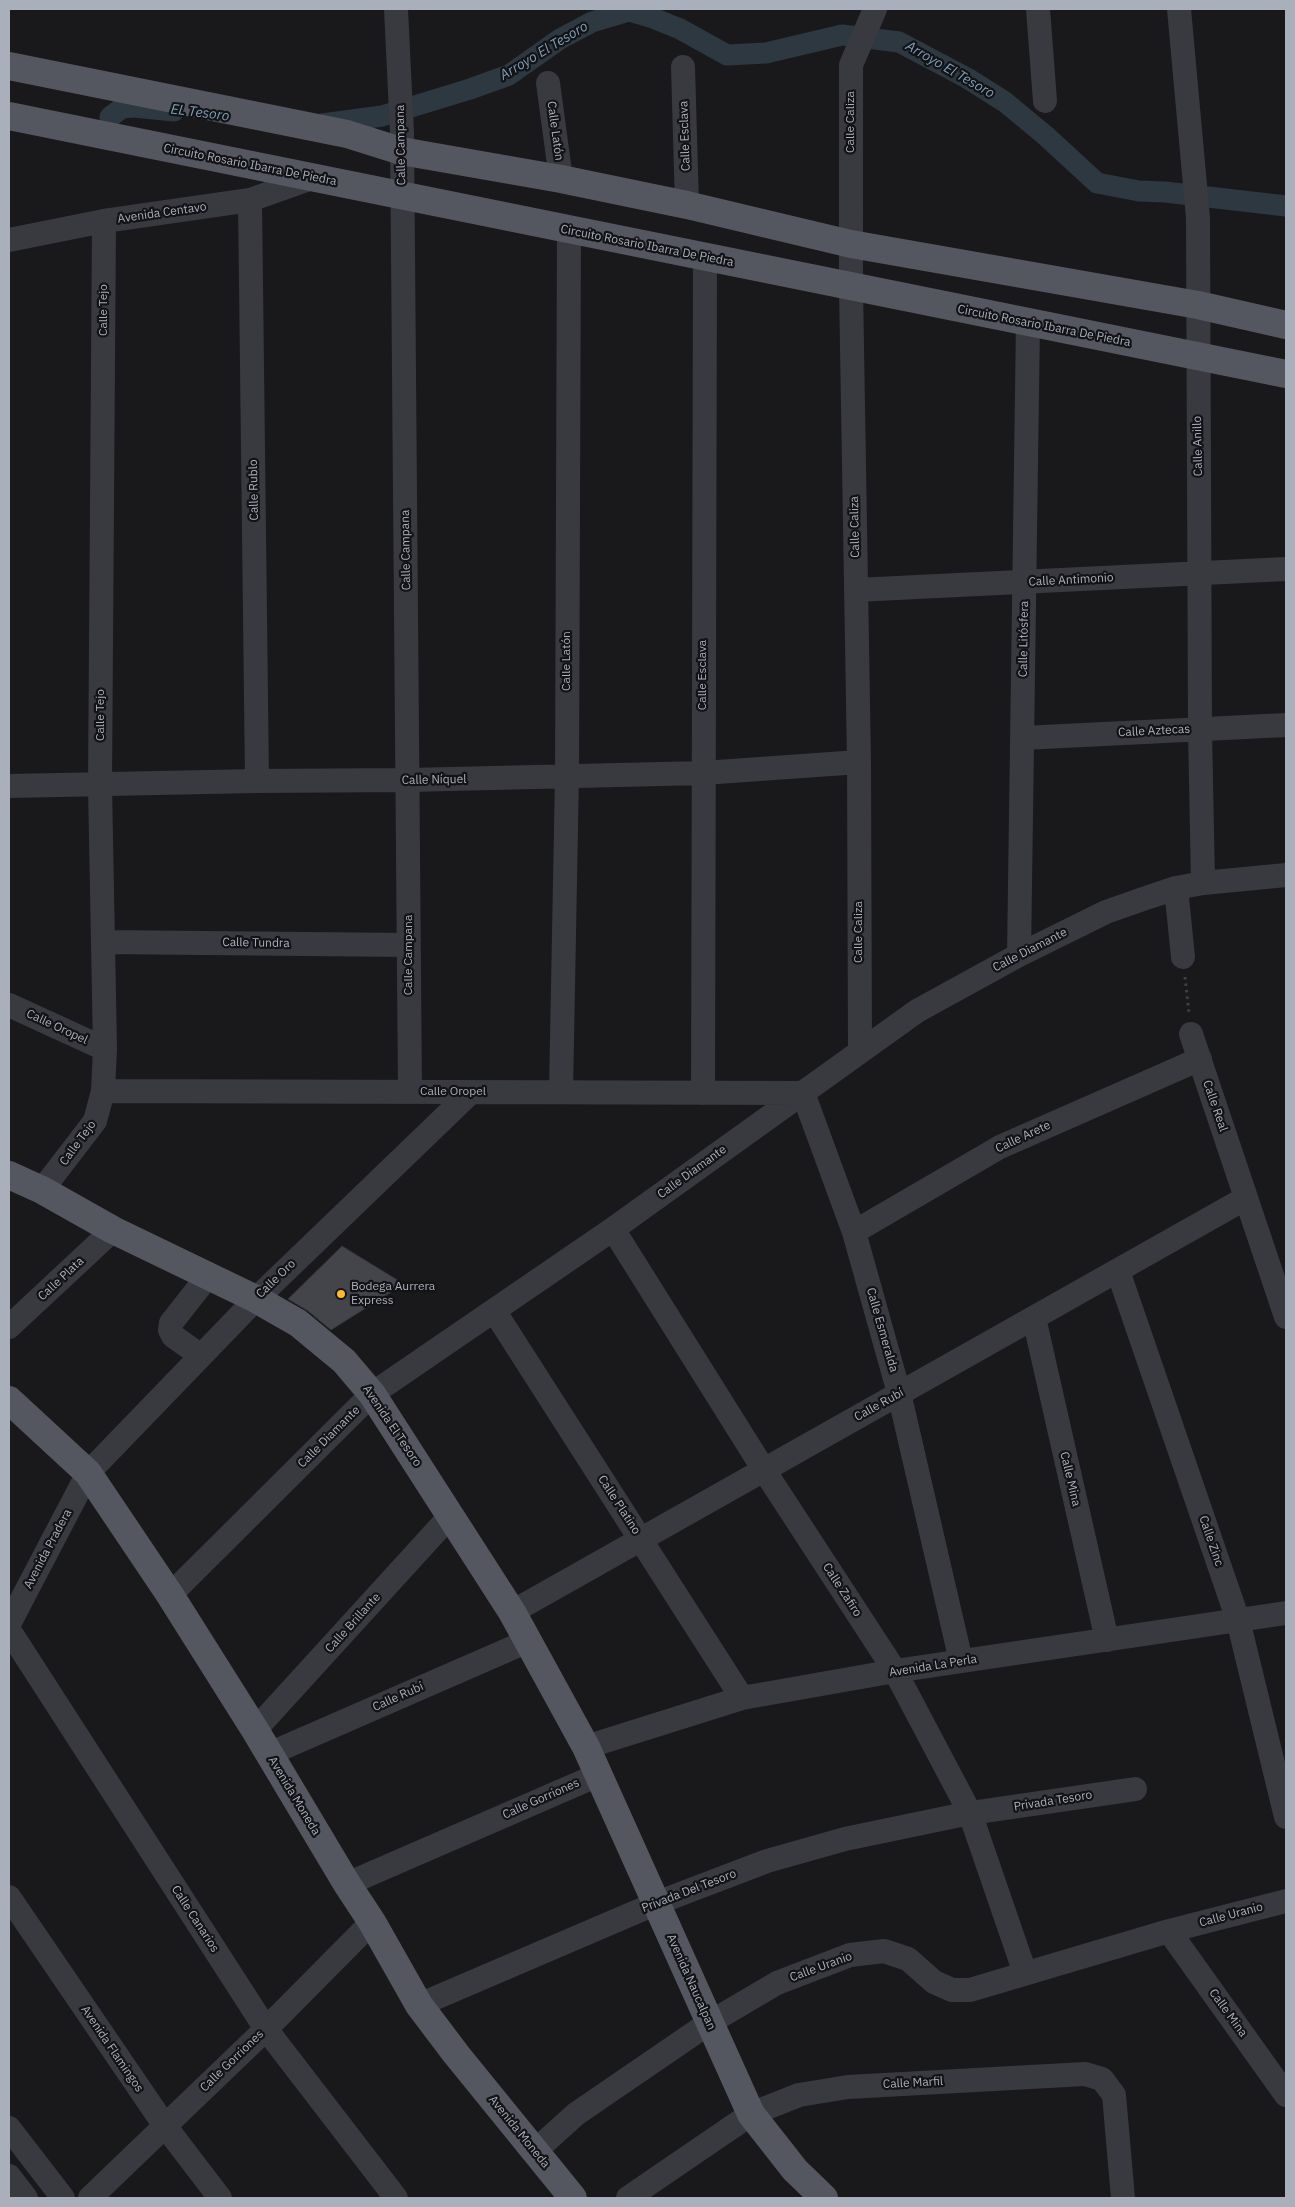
<!DOCTYPE html>
<html>
<head>
<meta charset="utf-8">
<style>
  body { margin:0 }
  #map { position:relative; width:1295px; height:2207px; overflow:hidden; background:#19191b; font-family:"IBM Plex Sans",sans-serif }
  canvas { display:block }
  .frame { position:absolute; inset:0; border:10px solid #aaafbc; pointer-events:none }
</style>
</head>
<body>
<div id="map">
<canvas width="1295" height="2207"></canvas>
<div class="frame"></div>
</div>
<script>
const g = document.querySelector('canvas').getContext('2d');
g.lineJoin = 'round';
function shape(rows) {
  const path = new Path2D();
  for (const r of rows) {
    path.moveTo(r[0], r[1]);
    for (let i = 2; i < r.length; i += 2) path.lineTo(r[i], r[i + 1]);
  }
  return path;
}
function trace(path, color, width, dash) {
  g.strokeStyle = color;
  g.lineWidth = width;
  g.lineCap = dash ? 'butt' : 'round';
  g.setLineDash(dash || []);
  g.stroke(path);
}
function paint(path, color) {
  g.fillStyle = color;
  g.fill(path, 'evenodd');
}
function label(font, color, halo, rows, align = 'center') {
  g.font = font + ' "IBM Plex Sans",sans-serif';
  g.lineWidth = 4.5;
  g.setLineDash([]);
  g.textBaseline = 'middle';
  g.strokeStyle = halo;
  g.fillStyle = color;
  for (const [text, x, y, turn = 0] of rows) {
    g.save();
    g.translate(x, y);
    g.rotate((+turn || 0) * Math.PI / 180);
    g.textAlign = isNaN(turn) ? turn : align;
    if (halo) g.strokeText(text, 0, 0);
    g.fillText(text, 0, 0);
    g.restore();
  }
}
trace(shape([
  [110,117,122,108,134,107,174,111],
  [322,124,382,116,470,89,509,75,560,39,592,22,629,11,653,18,680,29,727,55,766,53,842,35,899,42,967,78,1005,102,1046,136,1097,183,1139,191,1165,192,1286,206]
]), '#2d3840', 21);
const building = shape([
  [342,1246,404,1284,331,1330,308,1311,288,1299,342,1246]
]);
paint(building, '#44444b');
trace(building, '#323237', 1);
trace(shape([
  [1185,977,1189,1013]
]), '#3f4147', 3, [2.5, 4]);
trace(shape([
  [396,9,402,133,410,1092],
  [1038,9,1045,101],
  [1179,9,1198,218,1200,729,1203,883],
  [683,67,687,205],
  [548,83,561,179],
  [250,200,257,781],
  [9,240,104,221,250,200,312,178],
  [856,590,1286,569],
  [1023,738,1286,725],
  [9,786,257,781,408,780,703,773,859,762],
  [1176,888,1183,957],
  [103,942,408,945],
  [1019,955,1028,322],
  [9,1005,105,1049],
  [1191,1034,1286,1317],
  [860,1051,859,762,851,287,851,65,875,9],
  [103,1091,803,1093,854,1232,899,1393,961,1661],
  [561,1092,567,776,569,230],
  [703,1093,705,257],
  [42,1190,95,1121,103,1091,105,1049,100,785,104,221],
  [613,1229,764,1470,895,1671,970,1813,1025,1973],
  [854,1232,1000,1147,1200,1059],
  [1118,1271,1238,1620,1286,1817],
  [495,1312,742,1698],
  [1034,1318,1107,1640],
  [9,1327,113,1230],
  [201,1356,173,1336,170,1330,171,1323,208,1276],
  [170,1595,372,1394,613,1229,917,1011,1019,955,1106,912,1143,899,1176,888,1203,883,1286,875],
  [512,1612,1246,1198],
  [9,1624,88,1473,256,1299,471,1092],
  [9,1630,266,2029,396,2198],
  [255,1730,451,1515],
  [586,1747,742,1698,895,1671,1286,1613],
  [269,1754,528,1641],
  [347,1884,598,1775],
  [9,1897,165,2126,220,2198],
  [1169,1931,1286,2095],
  [419,2005,657,1903,767,1861,845,1839,970,1813,1135,1789],
  [9,2128,63,2198],
  [535,2151,576,2114,709,2023,777,1983,850,1955,884,1951,908,1959,934,1982,952,1990,970,1990,1169,1931,1286,1901],
  [9,2176,26,2198],
  [90,2198,266,2029,372,1922],
  [628,2198,751,2114,799,2095,848,2087,1085,2074,1102,2079,1114,2095,1123,2198]
]), '#393a40', 24);
trace(shape([
  [9,66,347,134,401,151,561,179,687,205,851,244,1198,305,1286,325],
  [9,116,1286,374],
  [9,1175,42,1190,113,1230,256,1299,298,1323,344,1361,372,1394,512,1612,586,1747,751,2114,795,2170,824,2198],
  [9,1400,88,1473,170,1595,255,1730,347,1884,372,1922,419,2005,456,2054,573,2198]
]), '#555760', 28);
for (const [x, y, r, color] of [
  [341,1294,5,"#ffb92d"]
]) {
  const dot = new Path2D();
  dot.arc(x, y, r, 0, 2 * Math.PI);
  g.fillStyle = color;
  g.fill(dot);
  trace(dot, '#131316', 2);
}
label('12px', '#aaafbc', '#131316', [
  ["Calle Caliza",851,122,-90],
  ["Calle Latón",555,131,82],
  ["Calle Esclava",685,136,-92],
  ["Calle Campana",401,145,-91],
  ["Circuito Rosario Ibarra De Piedra",250,165,11],
  ["Avenida Centavo",162,213,-8],
  ["Circuito Rosario Ibarra De Piedra",647,246,11],
  ["Calle Tejo",104,310,-90],
  ["Circuito Rosario Ibarra De Piedra",1044,326,11],
  ["Calle Anillo",1198,446,-91],
  ["Calle Rublo",254,490,-91],
  ["Calle Caliza",855,527,-91],
  ["Calle Campana",406,550,-91],
  ["Calle Antimonio",1071,580,-3],
  ["Calle Litósfera",1024,639,-89],
  ["Calle Latón",567,661,-90],
  ["Calle Esclava",703,675,-90],
  ["Calle Tejo",101,715,-90],
  ["Calle Aztecas",1154,731,-3],
  ["Calle Níquel",434,780,-1],
  ["Calle Caliza",859,932,-90],
  ["Calle Tundra",256,943,1],
  ["Calle Diamante",1030,950,-27],
  ["Calle Campana",409,955,-90],
  ["Calle Oropel",57,1027,25],
  ["Calle Oropel",453,1092],
  ["Calle Real",1215,1106,71],
  ["Calle Arete",1023,1137,-25],
  ["Calle Tejo",78,1143,-54],
  ["Calle Diamante",692,1172,-36],
  ["Calle Plata",61,1279,-43],
  ["Calle Oro",276,1279,-44],
  ["Calle Esmeralda",882,1330,74],
  ["Calle Rubí",879,1405,-29],
  ["Avenida El Tesoro",392,1426,56],
  ["Calle Diamante",329,1437,-45],
  ["Calle Mina",1070,1479,77],
  ["Calle Platino",619,1505,57],
  ["Calle Zinc",1211,1541,71],
  ["Avenida Pradera",48,1549,-62],
  ["Calle Zafiro",842,1590,57],
  ["Calle Brillante",353,1623,-48],
  ["Avenida La Perla",933,1666,-9],
  ["Calle Rubí",398,1697,-24],
  ["Avenida Moneda",294,1796,59],
  ["Calle Gorriones",541,1799,-24],
  ["Privada Tesoro",1053,1801,-9],
  ["Privada Del Tesoro",689,1891,-21],
  ["Calle Uranio",1231,1915,-15],
  ["Calle Canarios",195,1919,57],
  ["Calle Uranio",821,1967,-20],
  ["Avenida Naucalpan",691,1982,66],
  ["Calle Mina",1228,2013,54],
  ["Avenida Flamingos",112,2049,56],
  ["Calle Gorriones",232,2061,-44],
  ["Calle Marfil",913,2083,-3],
  ["Avenida Moneda",519,2132,51]
]);
label('12px', '#aaafbc', '#131316', [
  ["Bodega Aurrera",351,1287],
  ["Express",351,1301]
], 'left');
label('italic 14px', '#7f9eb9', '#131316', [
  ["Arroyo El Tesoro",544,51,-31],
  ["Arroyo El Tesoro",950,70,30],
  ["EL Tesoro",200,113,7]
]);
</script>
</body>
</html>
